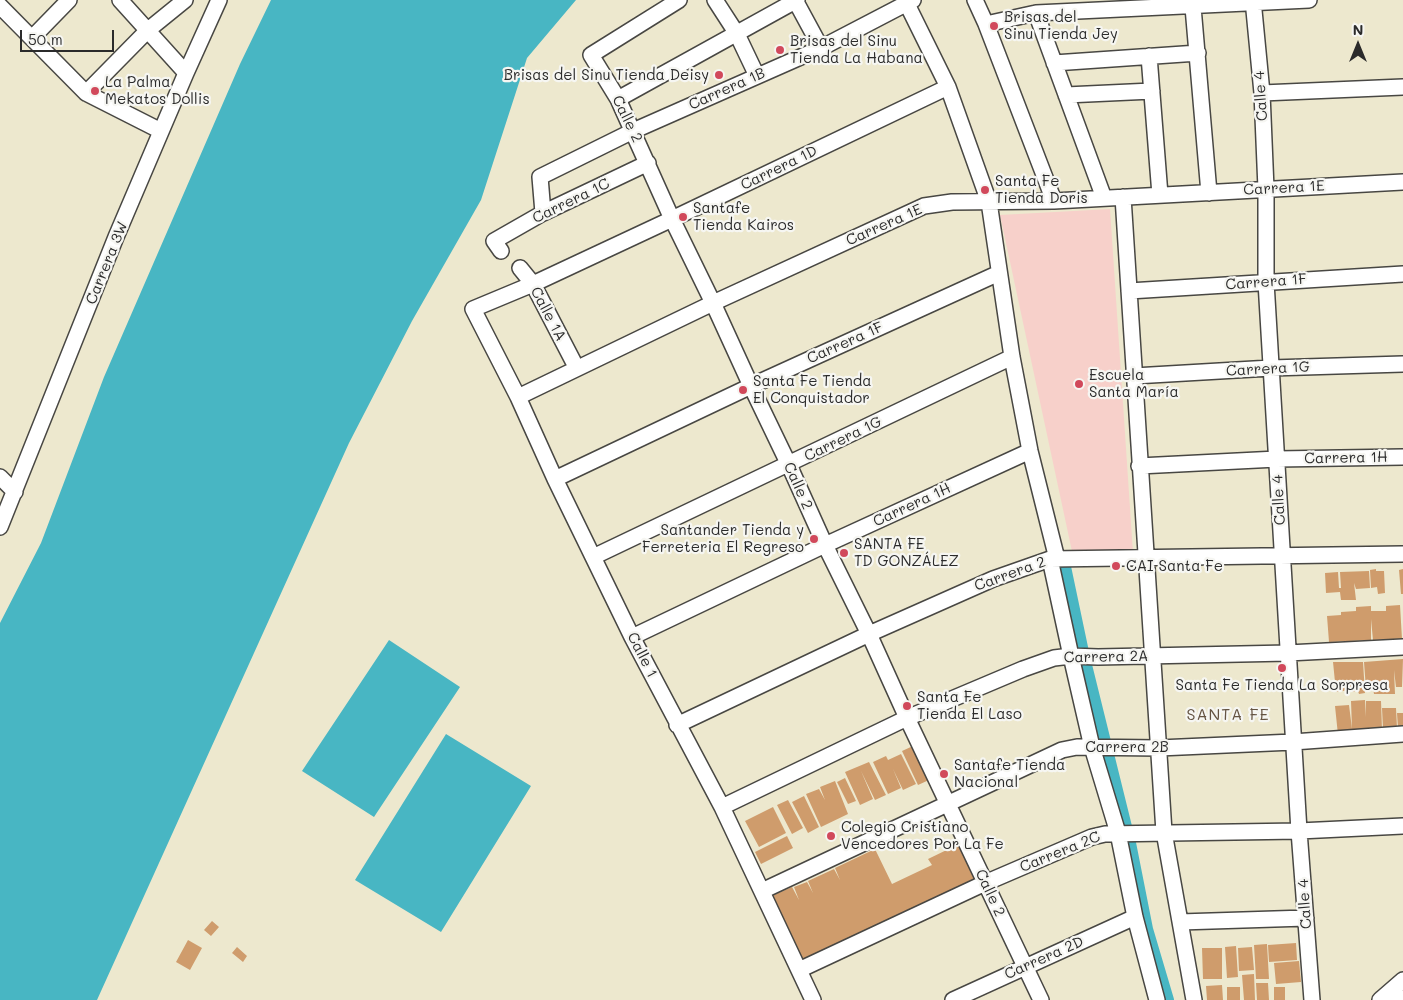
<!DOCTYPE html>
<html>
<head>
<meta charset="utf-8">
<style>
  body { margin:0 }
  #map { position:relative; width:1403px; height:1000px; overflow:hidden; background:#ede8ce; font-family:Mali,sans-serif }
  canvas { display:block }
  .north { position:absolute; left:1333px; top:20px; width:50px; height:50px; -webkit-text-stroke:4px #f6f6f2; paint-order:stroke; rotate:0deg; font-size:14px; font-weight:700; line-height:20px; text-align:center; color:#2b2b2b }
  .north::after { content:''; display:block; margin:auto; width:18px; height:22px; background:#2b2b2b; clip-path:polygon(50% 0,100% 100%,50% 72%,0 100%) }
  .scale { position:absolute; left:20px; top:30px; width:94px; height:22px; box-sizing:border-box; border:2px solid #2b2b2b; border-top:0; padding-left:6px; font-size:15px; line-height:18px; white-space:nowrap; color:#2b2b2b; -webkit-text-stroke:4px #f6f6f2; paint-order:stroke }
</style>
</head>
<body>
<div id="map">
<canvas width="1403" height="1000"></canvas>
<div class="north">N</div>
<div class="scale">50 m</div>
</div>
<script>
const g = document.querySelector('canvas').getContext('2d');
g.lineJoin = 'round';
function paint(path, color) {
  g.fillStyle = color;
  g.fill(path, 'evenodd');
}
function shape(rows) {
  const path = new Path2D();
  for (const r of rows) {
    path.moveTo(r[0], r[1]);
    for (let i = 2; i < r.length; i += 2) path.lineTo(r[i], r[i + 1]);
  }
  return path;
}
function trace(path, color, width, dash) {
  g.strokeStyle = color;
  g.lineWidth = width;
  g.lineCap = dash ? 'butt' : 'round';
  g.setLineDash(dash || []);
  g.stroke(path);
}
function label(font, color, halo, rows, align = 'center') {
  g.font = font + ' Mali,sans-serif';
  g.lineWidth = 4.5;
  g.setLineDash([]);
  g.textBaseline = 'middle';
  g.strokeStyle = halo;
  g.fillStyle = color;
  for (const [text, x, y, turn = 0] of rows) {
    g.save();
    g.translate(x, y);
    g.rotate((+turn || 0) * Math.PI / 180);
    g.textAlign = isNaN(turn) ? turn : align;
    if (halo) g.strokeText(text, 0, 0);
    g.fillText(text, 0, 0);
    g.restore();
  }
}
paint(shape([
  [1110,209,1133,553,1073,556,1000,215]
]), '#f7d0ca');
paint(shape([
  [271,0,576,0,527,58,481,200,412,321,349,443,97,1000,0,1000,0,623,41,543,104,377,240,64],
  [389,640,460,687,374,817,302,771],
  [446,734,531,786,441,932,355,880]
]), '#48b6c3');
trace(shape([
  [1064,562,1084,657,1130,843,1147,929,1168,1000]
]), '#48b6c3', 12);
paint(shape([
  [1376,569,1376,571,1384,571,1385,593,1378,594,1377,587,1371,588,1370,570],
  [1403,569,1403,594,1401,594,1399,570],
  [1369,571,1370,588,1356,589,1354,583,1356,600,1341,600,1340,592,1326,593,1325,573,1338,572,1339,588,1341,588,1340,572],
  [1400,605,1402,639,1373,640,1371,619,1371,640,1329,642,1327,616,1341,615,1341,612,1356,611,1356,607,1371,606,1371,611,1386,611,1386,606],
  [1403,659,1402,687,1396,687,1394,670,1395,694,1374,694,1373,688,1366,689,1364,662],
  [1333,662,1363,662,1365,693,1359,694,1358,691,1350,692,1350,690,1336,692],
  [1365,700,1366,717,1366,701,1381,701,1382,730,1338,735,1335,706,1349,705,1352,729,1351,701],
  [1382,708,1396,708,1397,728,1383,729],
  [1397,713,1403,713,1403,727,1398,728],
  [913,746,929,780,918,785,902,751],
  [901,754,916,784,903,790,893,769,901,788,888,794,873,762,886,756,888,760],
  [869,762,886,795,875,800,861,771,873,799,860,805,845,772],
  [845,778,856,801,848,804,837,782],
  [835,781,848,814,821,827,806,794,819,789,825,800,820,787],
  [804,796,819,827,808,833,792,802],
  [788,800,803,828,792,834,777,805],
  [773,807,786,833,759,847,745,821],
  [787,836,793,848,761,864,755,852],
  [959,844,979,885,804,968,769,897,792,887,799,900,794,887,807,882,813,893,808,881,834,869,840,880,835,868,875,849,892,884,932,865,928,859],
  [212,921,219,927,211,936,204,930],
  [188,940,202,948,190,970,176,962],
  [1296,943,1297,960,1269,962,1268,945],
  [1267,944,1269,979,1256,979,1254,945],
  [1236,946,1238,977,1227,978,1225,947],
  [237,947,247,956,243,962,232,953],
  [1252,947,1254,970,1239,971,1238,948],
  [1202,948,1222,948,1222,979,1203,979],
  [1299,961,1301,982,1276,984,1274,963],
  [1254,974,1255,1000,1244,1000,1242,975],
  [1256,983,1268,983,1269,1000,1257,1000],
  [1222,985,1223,1000,1207,1000,1206,986],
  [1227,987,1240,987,1240,1000,1227,1000],
  [1274,987,1285,987,1285,1000,1274,1000]
]), '#cf9c6c');
const minor = shape([
  [120,0,186,73],
  [679,0,591,55,618,99,672,219,713,303,751,386,789,465,825,545,869,634,907,718,1041,1000],
  [715,0,737,34,757,76],
  [795,0,821,48],
  [905,0,948,87,989,202,1012,357,1030,451,1057,559],
  [975,0,986,24,1054,201],
  [1253,0,1262,93,1266,189,1266,282,1299,831,1312,1000],
  [0,6,86,93,161,131],
  [1193,7,1209,193],
  [1036,13,1104,198],
  [986,24,1036,13,1309,0],
  [32,38,69,0],
  [1149,56,1160,195],
  [1054,63,1198,53],
  [86,93,148,30,185,0],
  [1262,93,1403,87],
  [1066,95,1152,91],
  [618,99,797,0],
  [1123,197,1164,832,1194,1000],
  [543,213,540,177,633,131,821,48,913,0],
  [501,251,494,241,543,213,648,163],
  [520,268,533,284,573,361],
  [1129,291,1403,274],
  [1134,376,1271,368,1403,364],
  [518,397,713,303,924,206,952,202,1054,201,1403,182],
  [1139,466,1277,459,1403,457],
  [0,477,15,492],
  [555,479,751,386,999,273],
  [0,527,116,237,186,73,219,0],
  [593,557,1012,357],
  [1050,559,1071,656,1092,747,1118,833,1135,917,1157,1000],
  [632,637,825,545,1030,451],
  [677,725,869,634,993,579,1050,559,1403,554],
  [722,807,907,718,1023,669,1054,658,1071,656,1098,657,1288,653,1403,647],
  [762,891,1062,750,1077,747,1159,748,1293,742,1403,734],
  [1180,922,1306,918],
  [799,970,985,883,1092,837,1105,834,1299,831,1403,826],
  [1382,998,1403,998],
  [813,1000,722,807,632,637,555,479,518,397,473,309,533,284,672,219,948,87],
  [953,1000,1135,917],
  [1380,1000,1403,980]
]);
trace(minor, '#484743', 18);
trace(minor, '#fff', 15);
for (const [x, y, r, color] of [
  [994,26,5,"#d1495b"],
  [780,50,5,"#d1495b"],
  [719,75,5,"#d1495b"],
  [95,91,5,"#d1495b"],
  [985,190,5,"#d1495b"],
  [683,217,5,"#d1495b"],
  [1079,384,5,"#d1495b"],
  [743,390,5,"#d1495b"],
  [814,539,5,"#d1495b"],
  [844,553,5,"#d1495b"],
  [1116,566,5,"#d1495b"],
  [1282,668,5,"#d1495b"],
  [907,706,5,"#d1495b"],
  [944,774,5,"#d1495b"],
  [831,836,5,"#d1495b"]
]) {
  const dot = new Path2D();
  dot.arc(x, y, r, 0, 2 * Math.PI);
  g.fillStyle = color;
  g.fill(dot);
  trace(dot, '#f6f6f2', 2);
}
label('15px', '#2b2b2b', '#f6f6f2', [
  ["Brisas del",1004,17],
  ["Sinu Tienda Jey",1004,34],
  ["Brisas del Sinu",790,41],
  ["Tienda La Habana",790,58],
  ["Brisas del Sinu Tienda Deisy",709,75,"right"],
  ["La Palma",105,82],
  ["Mekatos Dollis",105,99],
  ["Santa Fe",995,181],
  ["Tienda Doris",995,198],
  ["Santafe",693,208],
  ["Tienda Kairos",693,225],
  ["Escuela",1089,375],
  ["Santa María",1089,392],
  ["Santa Fe Tienda",753,381],
  ["El Conquistador",753,398],
  ["Santander Tienda y",804,530,"right"],
  ["Ferreteria El Regreso",804,547,"right"],
  ["SANTA FE",854,544],
  ["TD GONZÁLEZ",854,561],
  ["CAI Santa Fe",1126,566],
  ["Santa Fe Tienda La Sorpresa",1282,685,"center"],
  ["Santa Fe",917,697],
  ["Tienda El Laso",917,714],
  ["Santafe Tienda",954,765],
  ["Nacional",954,782],
  ["Colegio Cristiano",841,827],
  ["Vencedores Por La Fe",841,844]
], 'left');
label('15px', '#2b2b2b', '#f6f6f2', [
  ["Carrera 1B",727,89,-24],
  ["Calle 4",1261,96,-94],
  ["Calle 2",627,119,64],
  ["Carrera 1D",779,168,-26],
  ["Carrera 1E",1284,188,-3],
  ["Carrera 1C",571,201,-26],
  ["Carrera 1E",884,225,-24],
  ["Carrera 3W",107,263,-68],
  ["Carrera 1F",1266,282,-4],
  ["Calle 1A",548,314,62],
  ["Carrera 1F",845,343,-24],
  ["Carrera 1G",1268,369,-3],
  ["Carrera 1G",843,439,-26],
  ["Carrera 1H",1346,458,-1],
  ["Calle 2",798,486,66],
  ["Calle 4",1279,500,-93],
  ["Carrera 1H",912,505,-25],
  ["Carrera 2",1010,574,-20],
  ["Calle 1",642,655,63],
  ["Carrera 2A",1106,657,-1],
  ["Carrera 2B",1127,747],
  ["Carrera 2C",1060,852,-22],
  ["Calle 2",990,893,65],
  ["Calle 4",1305,904,-94],
  ["Carrera 2D",1044,958,-24]
]);
g.letterSpacing = '1px';
label('16px', '#645342', '#f6f6f2', [
  ["SANTA FE",1228,715]
]);
g.letterSpacing = '0px';
</script>
</body>
</html>
